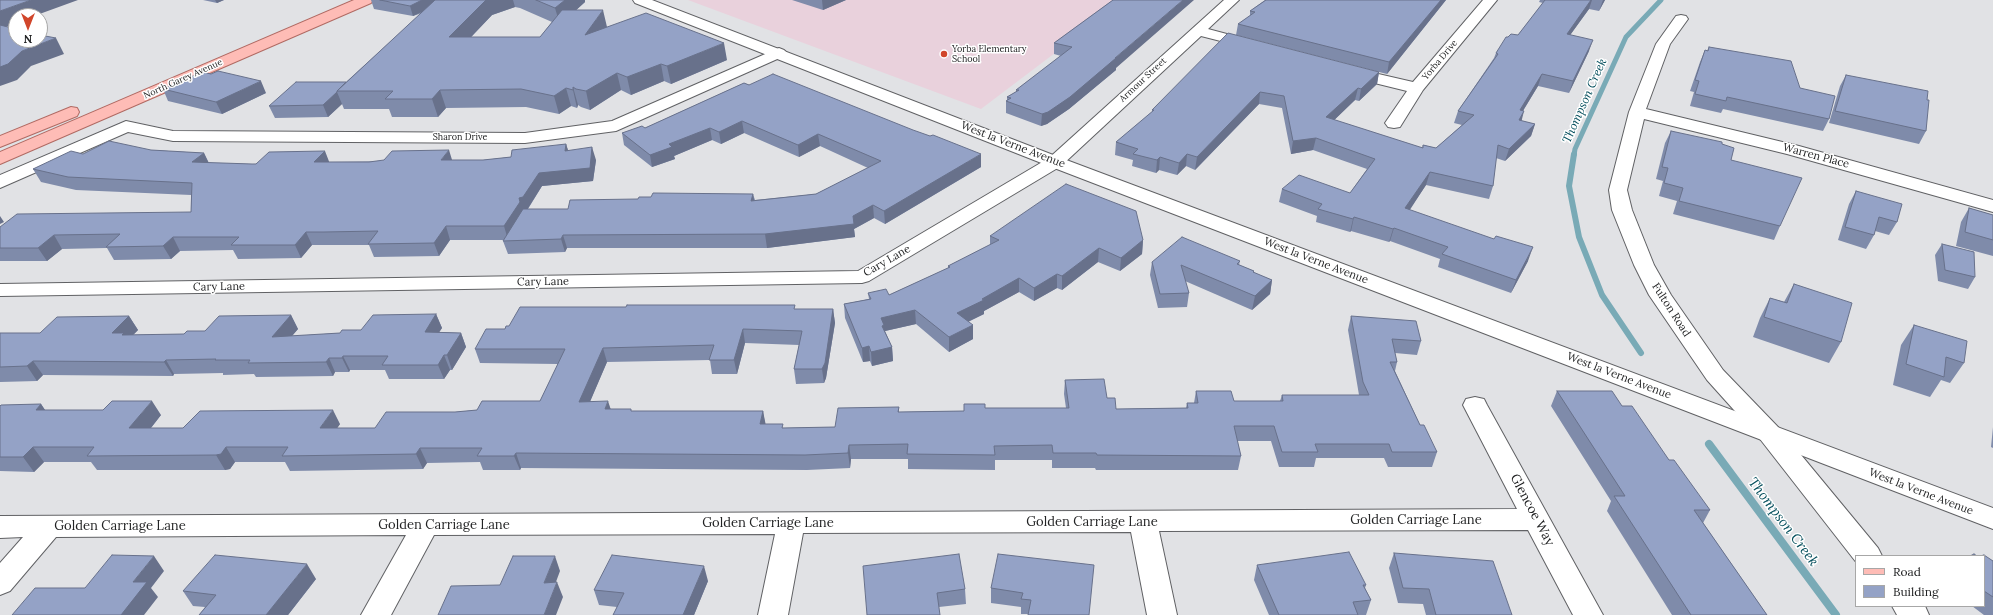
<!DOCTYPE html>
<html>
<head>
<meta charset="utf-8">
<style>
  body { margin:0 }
  #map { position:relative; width:1993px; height:615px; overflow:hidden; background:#e1e2e5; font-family:Lora,serif }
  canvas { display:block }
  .legend { position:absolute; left:1855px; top:555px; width:130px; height:52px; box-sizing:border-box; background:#fff; border:1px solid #a7a7a7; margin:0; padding:5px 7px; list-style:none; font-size:12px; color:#222324 }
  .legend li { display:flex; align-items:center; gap:8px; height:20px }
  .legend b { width:20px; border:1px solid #a7a7a7 }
  .north { position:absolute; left:8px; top:8px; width:40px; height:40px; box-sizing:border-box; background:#fff; border:1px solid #a7a7a7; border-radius:50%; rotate:180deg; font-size:11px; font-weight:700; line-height:16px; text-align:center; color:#222324 }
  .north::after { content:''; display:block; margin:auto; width:14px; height:18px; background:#d1462b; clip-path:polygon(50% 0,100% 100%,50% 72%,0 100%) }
</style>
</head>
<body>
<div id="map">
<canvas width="1993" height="615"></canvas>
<ul class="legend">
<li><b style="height:5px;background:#febcb6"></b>Road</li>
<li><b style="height:11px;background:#94a2c6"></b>Building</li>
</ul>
<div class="north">N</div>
</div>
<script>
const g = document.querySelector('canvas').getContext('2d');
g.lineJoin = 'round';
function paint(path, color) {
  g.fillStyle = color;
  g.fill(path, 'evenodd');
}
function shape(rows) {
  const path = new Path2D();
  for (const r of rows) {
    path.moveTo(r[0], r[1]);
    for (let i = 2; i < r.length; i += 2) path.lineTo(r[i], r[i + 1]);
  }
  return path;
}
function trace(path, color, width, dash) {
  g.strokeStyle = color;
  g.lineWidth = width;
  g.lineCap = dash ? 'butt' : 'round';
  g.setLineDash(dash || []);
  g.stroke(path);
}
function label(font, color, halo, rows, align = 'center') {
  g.font = font + ' Lora,serif';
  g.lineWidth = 3;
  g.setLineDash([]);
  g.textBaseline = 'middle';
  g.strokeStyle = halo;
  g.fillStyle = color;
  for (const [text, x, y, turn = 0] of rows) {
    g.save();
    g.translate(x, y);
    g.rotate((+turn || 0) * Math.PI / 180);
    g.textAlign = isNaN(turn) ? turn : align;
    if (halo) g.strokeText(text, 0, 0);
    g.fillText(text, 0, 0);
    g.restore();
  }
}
paint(shape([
  [688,0,1125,0,981,109]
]), '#e9d1dc');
trace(shape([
  [1574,155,1575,149,1626,37,1661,0]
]), '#79aab6', 5);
trace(shape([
  [1574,154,1569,186,1579,237,1602,295,1641,353]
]), '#79aab6', 6);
trace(shape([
  [1709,444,1836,615]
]), '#79aab6', 8);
const minor = shape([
  [1224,0,1239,0,1208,29,1257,42,1259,45,1257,48,1252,49,1201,36,1061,166,869,281,862,283,0,296,0,284,858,271,1049,158,1224,0],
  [1483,0,1497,0,1423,90,1400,127,1394,128,1388,127,1385,123,1407,91,1342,75,1340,72,1342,69,1348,67,1413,82,1483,0],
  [1681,15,1686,16,1688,19,1670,44,1646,109,1799,146,1993,200,1993,212,1787,154,1644,119,1627,190,1632,210,1654,265,1671,295,1723,370,1778,427,1878,548,1882,556,1856,556,1856,562,1760,439,1707,380,1649,295,1634,265,1612,210,1609,190,1629,112,1656,44,1676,16,1681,15],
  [779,48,784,50,787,53,784,56,616,131,525,143,173,141,128,132,0,188,0,175,126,121,173,131,525,133,612,121,779,48],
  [1475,397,1484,399,1487,405,1603,615,1573,615,1528,530,1159,531,1177,615,1147,615,1131,532,803,533,788,615,758,615,775,534,434,535,391,615,361,615,406,535,56,537,10,591,0,595,0,563,23,537,0,538,0,516,1517,509,1463,405,1466,399,1475,397],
  [1892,606,1925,606,1929,615,1897,615,1892,606]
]);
const secondary = shape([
  [633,0,652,0,1061,158,1993,508,1993,529,1049,166,635,3,633,0]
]);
const primary = shape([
  [354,0,373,0,371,3,0,164,0,152,354,0],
  [71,107,77,108,79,112,77,116,0,147,0,136,71,107]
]);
trace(minor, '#606164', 2);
trace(secondary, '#606164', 2);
trace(primary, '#b06a63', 2);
paint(minor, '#fff');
paint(secondary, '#fff');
paint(primary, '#febcb6');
paint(shape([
  [203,0,224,0,217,3],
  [371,0,585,0,585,2,576,10,607,27,606,28,727,60,671,84,664,81,631,95,621,90,590,110,581,107,578,105,577,108,571,106,559,114,526,107,446,108,438,117,392,117,389,109,344,109,342,104,328,117,275,118,269,106,346,82,422,13,413,16,374,9],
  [515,7,520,8,552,22,540,37,471,37,492,15],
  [792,0,846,0,823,10],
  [1113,0,1116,70,1069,109,1047,124,1041,126,1006,113,1006,101,1007,101,1007,97,1016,92,1016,90,1061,56,1054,54,1054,43],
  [1265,0,1446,0,1387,74,1236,35,1238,24,1250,16,1250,11],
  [1540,0,1605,0,1599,11,1589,9,1570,35,1589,51,1569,93,1538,86,1523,111,1521,121,1535,124,1531,136,1505,161,1496,158,1493,186,1489,199,1426,185,1409,210,1528,261,1511,293,1438,267,1440,259,1390,241,1389,242,1351,231,1350,232,1316,222,1317,216,1279,202,1282,189,1350,193,1367,169,1313,150,1291,154,1282,108,1259,104,1195,170,1186,166,1177,175,1159,170,1156,173,1132,166,1133,160,1115,155,1116,142,1152,112,1152,110,1379,72,1377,84,1359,101,1355,100,1334,120,1422,148,1423,145,1436,148,1462,125,1454,123,1458,111,1494,58,1496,53,1508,37,1518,35,1543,3,1539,2],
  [1709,47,1800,88,1829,119,1823,131,1723,109,1721,113,1690,106,1694,92,1690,91,1700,62,1705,50,1707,51],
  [1846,75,1927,100,1926,131,1919,144,1829,123,1840,86],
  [744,83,981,167,885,224,874,218,854,229,855,237,767,248,567,248,565,252,508,254,503,241,504,240,450,240,439,256,374,257,369,245,312,245,301,258,238,259,233,250,180,251,171,259,114,260,107,248,62,249,47,261,0,261,0,227,191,212,191,195,76,190,41,182,33,169,83,154,151,150,204,153,209,163,252,164,329,162,483,160,511,157,566,144,568,150,596,160,593,181,542,186,528,209,568,209,651,197,753,194,755,200,816,194,868,168,820,146,799,157,744,133,721,144,712,140,674,156,675,159,652,167,624,145,622,133,645,128],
  [163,89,266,93,222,114,168,101],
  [1671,131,1722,144,1731,160,1780,226,1774,240,1673,214,1677,201,1659,196,1663,181,1656,179,1665,143],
  [1856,191,1897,222,1889,235,1875,231,1874,235,1866,249,1838,240,1849,204],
  [1969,208,1993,215,1993,256,1956,246,1961,222],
  [990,236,1143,240,1142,254,1120,271,1098,262,1062,290,1057,288,1034,301,1019,292,984,311,984,314,968,322,973,325,973,339,949,352,916,324,885,331,892,347,893,361,872,366,870,361,863,362,845,318,844,304,869,299,868,293,889,295,948,268,948,266,990,245],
  [1942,244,1975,277,1968,289,1938,281,1935,255],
  [1240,261,1239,265,1254,271,1254,273,1272,280,1270,294,1252,310,1185,281,1189,293,1187,307,1158,308,1150,275,1152,262],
  [1794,284,1841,342,1829,363,1753,337,1760,318,1770,298,1784,302],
  [795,309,833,309,835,323,826,378,824,383,796,384,794,369,799,345,745,343,737,374,712,374,710,360,607,362,590,401,611,409,632,411,763,411,765,424,784,428,835,427,899,407,899,412,964,411,985,408,1066,408,1064,394,1065,380,1107,398,1116,409,1186,408,1187,403,1194,403,1196,391,1234,401,1280,401,1282,395,1359,395,1348,330,1351,316,1421,341,1417,355,1395,353,1397,362,1395,371,1420,425,1437,452,1432,467,1388,467,1384,458,1316,458,1314,467,1279,467,1271,441,1237,441,1241,456,1238,470,1096,470,1095,468,1052,468,1052,460,995,460,995,470,908,469,908,459,851,459,850,468,807,470,521,468,520,470,483,470,480,462,427,463,423,469,290,471,285,462,235,462,230,469,225,470,97,470,91,462,44,462,34,472,0,471,0,406,41,404,45,410,161,415,151,428,183,428,340,424,337,428,375,428,455,412,477,410,540,401,558,364,480,363,475,349,505,329],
  [436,314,442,328,439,332,461,333,466,347,452,370,450,370,444,379,389,379,385,370,350,370,349,372,335,372,333,376,256,377,254,374,223,375,223,373,174,374,173,376,43,375,37,381,0,382,0,333,40,333,129,316,138,330,133,335,184,334,205,331,291,315,298,329,292,336,340,333,361,330],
  [1914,325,1964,363,1950,383,1941,380,1930,397,1893,385,1901,345],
  [1557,391,1622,406,1669,460,1710,510,1703,523,1767,615,1672,615,1607,511,1611,501,1551,406],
  [1993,427,1993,448,1991,447],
  [1394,553,1512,615,1426,615,1423,604,1398,603,1389,568],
  [1984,556,1993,561,1993,615,1984,615,1972,606,1984,606],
  [1094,565,1028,614,1021,614,1021,607,991,603,991,588],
  [1257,565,1366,585,1365,588,1371,600,1366,615,1269,615,1254,580],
  [863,566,965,589,966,604,939,607],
  [316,579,288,615,199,615,205,607,193,606,183,591],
  [708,581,694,615,613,615,617,607,599,605,594,590]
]), '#7f8baa');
paint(shape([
  [31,0,78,0,34,16,16,16,16,23,0,29,0,11],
  [215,0,224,0,217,3],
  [422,0,448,0,413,16,410,6],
  [486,0,513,0,515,7,492,15,455,54,449,37],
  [565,0,585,0,585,2,560,25,555,8],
  [822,0,846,0,823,10],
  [1183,0,1194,0,1116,68,1116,70,1069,109,1047,124,1041,126,1042,114,1115,58],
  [1441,0,1446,0,1387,74,1389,62],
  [1591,0,1592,0,1589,9,1563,45,1567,34],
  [1603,0,1605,0,1599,11],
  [603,10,607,27,589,52,585,35],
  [56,38,64,54,31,66,17,80,0,86,0,67,22,51],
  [1593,40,1589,51,1569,93,1573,81],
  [724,43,727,60,671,84,667,66],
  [661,64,664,81,631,95,627,77],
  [1379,72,1377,84,1359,101,1361,89],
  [617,73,621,90,590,110,586,91],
  [1542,74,1538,86,1516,122,1520,110],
  [261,81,266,93,222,114,216,102],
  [573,87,578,105,577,108,573,90],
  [566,88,571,106,559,114,554,96],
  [1358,88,1355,100,1324,130,1326,117],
  [440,90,446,108,438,117,432,99],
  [337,92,342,104,328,117,323,105],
  [1260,92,1259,104,1195,170,1197,157],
  [1524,111,1521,123,1519,120],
  [742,121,744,133,721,144,719,132],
  [1535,124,1531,136,1505,161,1509,149],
  [710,128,712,140,674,156,675,159,652,167,650,155,669,144],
  [818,134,820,146,799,157,798,145],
  [1316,138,1313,150,1291,154,1293,141],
  [566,144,570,157,565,151],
  [592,147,596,160,593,181,542,186,508,240,504,226,519,198,539,173],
  [449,150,453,163,441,160],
  [325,151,330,164,314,162],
  [204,153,210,166,192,162],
  [981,154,981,167,885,224,884,211],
  [1187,154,1186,166,1177,175,1179,163],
  [1160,157,1159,170,1156,173,1157,160],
  [1430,172,1426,185,1402,222,1405,208],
  [753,194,755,206,751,201],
  [873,205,874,218,854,229,855,237,767,248,765,234,853,216],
  [0,216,4,222,0,224],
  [1354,217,1351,231,1350,232,1353,219],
  [446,226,450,240,439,256,434,243],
  [1394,228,1390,241,1389,242,1393,229],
  [306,232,312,245,301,258,295,245],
  [54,235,62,249,47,261,38,248],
  [563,235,567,248,565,252,561,239],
  [173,237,180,251,171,259,163,246],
  [1143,240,1142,254,1120,271,1121,258],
  [1533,247,1528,261,1511,293,1516,280],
  [1099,248,1098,262,1062,290,1062,276],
  [1057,274,1057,288,1034,301,1034,288],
  [1019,278,1019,292,984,311,984,314,957,327,957,313],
  [1272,280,1270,294,1252,310,1255,296],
  [833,309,835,323,826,378,824,383,822,369],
  [915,310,916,324,885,331,883,340,881,318],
  [436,314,442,328,430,346,425,332],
  [291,315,298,329,279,351,272,337],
  [129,316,138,330,128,340,112,333],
  [973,325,973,339,949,352,949,337],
  [743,329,745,343,737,374,734,360],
  [461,333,466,347,452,370,447,355],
  [869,346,870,361,863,362,862,348],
  [892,347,893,361,872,366,871,352],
  [603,348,607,362,584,416,579,402],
  [444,355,450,370,444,379,438,365],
  [343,356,350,370,349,372,342,358],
  [329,358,335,372,333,376,326,362],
  [166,360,174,374,173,376,164,362],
  [33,361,43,375,37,381,27,366],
  [152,401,161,415,139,443,129,428],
  [608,401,613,416,605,409],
  [41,404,51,419,36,410],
  [333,410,340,424,327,443,320,428],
  [763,411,766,426,760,424],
  [849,445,851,459,850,468,848,453],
  [33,447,44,462,34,472,23,457],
  [226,447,235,462,230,469,225,470,216,455],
  [420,448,427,463,423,469,416,454],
  [516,453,521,468,520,470,514,456],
  [154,556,164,571,151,588,158,597,144,615,121,615,133,582],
  [555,556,560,571,550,598,544,583],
  [307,564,316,579,288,615,266,615],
  [704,566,708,581,694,615,683,615],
  [557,582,563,597,556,615,544,615]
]), '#68718b');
const building = shape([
  [0,0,31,0,0,11,0,0],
  [380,0,422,0,410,6,380,0],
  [435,0,486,0,449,37,540,37,562,10,603,10,585,35,646,13,724,43,667,66,661,64,627,77,617,73,586,91,576,89,573,87,573,90,566,88,554,96,521,89,440,90,432,99,385,99,393,91,337,91,435,0],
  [536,0,565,0,555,8,536,0],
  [1113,0,1183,0,1115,58,1116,58,1070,97,1048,112,1042,114,1006,101,1011,98,1007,97,1019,90,1016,90,1072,47,1054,43,1113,0],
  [1266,0,1441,0,1389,62,1238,24,1255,12,1250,11,1266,0],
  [1545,0,1591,0,1567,34,1593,40,1573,81,1542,74,1520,110,1524,111,1519,120,1535,124,1509,149,1498,145,1493,186,1430,172,1405,208,1494,239,1496,236,1533,247,1516,280,1442,254,1448,247,1394,228,1393,229,1354,217,1353,219,1318,209,1322,204,1282,189,1299,175,1350,193,1375,159,1316,138,1293,141,1284,96,1260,92,1197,157,1187,154,1179,163,1160,157,1157,160,1133,154,1138,149,1116,142,1154,110,1152,110,1228,33,1379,72,1361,89,1358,88,1326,117,1423,148,1423,145,1436,148,1474,115,1458,111,1498,54,1496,53,1506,37,1508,37,1511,34,1518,35,1545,0],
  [0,25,16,29,16,40,40,40,40,35,56,38,22,51,8,64,0,67,0,25],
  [1709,47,1791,61,1800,88,1835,96,1829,119,1727,97,1726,101,1695,94,1699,81,1695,80,1705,50,1708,51,1709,47],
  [218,71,261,81,216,102,163,89,202,72,211,74,218,71],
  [773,74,913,130,930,136,933,135,981,154,884,211,873,205,853,216,854,224,765,234,563,235,561,239,503,241,523,209,568,209,570,200,638,199,639,197,651,197,653,193,753,194,751,201,816,194,881,161,818,134,798,145,742,121,719,132,710,128,669,144,672,147,650,155,622,133,642,126,645,128,744,83,749,85,773,74],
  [1846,75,1928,91,1927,100,1929,100,1926,131,1835,111,1846,75],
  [296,82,346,82,337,91,337,92,323,105,269,106,296,82],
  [1671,131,1722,142,1722,144,1734,148,1731,160,1802,178,1780,226,1679,201,1683,188,1664,183,1668,168,1662,167,1671,131],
  [109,141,151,150,204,153,192,162,252,164,256,164,269,152,325,151,314,162,369,162,384,160,392,151,449,150,441,160,483,160,511,157,512,150,566,144,565,151,592,147,590,168,539,173,523,197,519,198,520,202,504,226,446,226,434,243,368,244,378,231,324,232,306,232,295,245,231,245,239,237,173,237,163,246,106,247,120,234,54,235,38,248,0,248,0,227,17,214,191,212,192,183,68,177,33,169,71,151,83,154,109,141],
  [1066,184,1136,211,1143,240,1121,258,1099,248,1062,276,1057,274,1034,288,1019,278,982,299,984,300,957,313,973,325,949,337,915,310,881,318,884,325,882,326,892,347,871,352,869,346,862,348,844,304,871,299,868,293,886,289,889,295,950,267,948,266,999,240,990,236,1066,184],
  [1856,191,1902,204,1897,222,1879,217,1874,235,1845,227,1856,191],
  [1969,208,1993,215,1993,240,1965,232,1969,208],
  [1182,237,1240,261,1237,264,1254,271,1253,272,1272,280,1255,296,1181,265,1189,293,1160,294,1152,262,1182,237],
  [1942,244,1974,252,1975,277,1945,270,1942,244],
  [1794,284,1852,303,1841,342,1764,317,1770,298,1787,303,1794,284],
  [627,305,795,305,794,309,833,309,825,363,822,369,794,369,802,331,743,329,734,360,709,360,714,345,603,348,579,402,608,401,605,409,631,409,631,411,763,411,760,424,783,424,782,428,835,427,838,408,899,407,898,412,964,411,964,404,985,404,985,408,1069,408,1065,380,1104,379,1107,398,1115,398,1116,409,1188,408,1187,403,1198,403,1196,391,1231,391,1234,401,1283,401,1282,395,1369,395,1363,382,1351,316,1416,321,1421,341,1392,339,1397,362,1390,362,1420,425,1424,425,1437,452,1392,452,1389,444,1315,444,1318,452,1282,452,1274,426,1234,426,1241,456,1097,455,1096,453,1053,453,1052,445,994,446,995,455,907,454,908,444,849,445,848,453,805,455,516,453,514,456,477,456,482,448,420,448,416,454,282,456,288,447,226,447,221,454,216,455,87,456,94,447,33,447,23,457,0,457,0,406,1,405,41,404,36,410,103,410,112,401,152,401,129,428,183,428,200,411,333,410,320,428,375,428,386,412,455,412,477,410,482,401,540,401,565,349,475,349,486,329,505,329,506,326,509,326,520,307,626,307,627,305],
  [436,314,425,332,461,333,447,355,444,355,438,365,382,365,388,356,343,356,342,358,329,358,326,362,248,363,250,360,215,360,216,359,166,360,164,362,33,361,27,366,0,367,0,333,40,333,57,317,129,316,112,333,124,333,122,335,184,334,187,331,205,331,219,316,291,315,272,337,340,333,342,330,361,330,373,315,436,314],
  [1914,325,1967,341,1964,363,1946,357,1944,377,1906,364,1914,325],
  [1557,391,1612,391,1622,406,1632,406,1669,460,1674,460,1710,510,1694,510,1767,615,1691,615,1614,496,1625,496,1557,391],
  [1349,552,1366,585,1363,585,1371,600,1353,602,1358,615,1279,615,1257,565,1349,552],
  [1394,553,1493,561,1512,615,1436,615,1429,589,1403,588,1394,553],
  [959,554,965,589,937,593,940,615,867,615,863,566,959,554],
  [998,554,1094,565,1089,615,1028,615,1031,600,1021,599,1023,593,991,588,998,554],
  [1974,554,1977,556,1970,556,1974,554],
  [112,555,154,556,133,582,147,582,121,615,12,615,35,588,85,588,112,555],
  [215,555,307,564,266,615,199,615,216,595,183,591,215,555],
  [612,555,704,566,683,615,613,615,624,593,594,590,612,555],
  [1984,555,1993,561,1993,597,1984,591,1984,556,1980,556,1984,555],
  [513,556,555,556,544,583,557,582,544,615,438,615,451,586,500,585,513,556]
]);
paint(building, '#94a2c6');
trace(building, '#68718b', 1);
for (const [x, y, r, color] of [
  [944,54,4,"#d1462b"]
]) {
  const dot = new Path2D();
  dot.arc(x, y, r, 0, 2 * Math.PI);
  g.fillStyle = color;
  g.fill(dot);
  trace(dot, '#fff', 1.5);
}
label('9px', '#222324', '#fff', [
  ["Yorba Elementary",952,49],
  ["School",952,59]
], 'left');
label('9px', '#222324', '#fff', [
  ["Yorba Drive",1440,60,-50],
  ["North Garey Avenue",183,79,-24],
  ["Armour Street",1143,80,-43],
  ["Sharon Drive",460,137]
]);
label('11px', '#222324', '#fff', [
  ["West la Verne Avenue",1013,145,21],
  ["Warren Place",1816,156,15],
  ["Cary Lane",887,261,-30],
  ["West la Verne Avenue",1316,261,21],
  ["Cary Lane",543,282,-1],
  ["Cary Lane",219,287,-1],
  ["Fulton Road",1671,310,57],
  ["West la Verne Avenue",1619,376,21],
  ["West la Verne Avenue",1921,492,21]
]);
label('italic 12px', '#044e5c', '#fff', [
  ["Thompson Creek",1585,101,-66]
]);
label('13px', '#222324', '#fff', [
  ["Glencoe Way",1532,510,62],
  ["Golden Carriage Lane",1416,520],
  ["Golden Carriage Lane",1092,522],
  ["Golden Carriage Lane",768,523],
  ["Golden Carriage Lane",444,525],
  ["Golden Carriage Lane",120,526]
]);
label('italic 14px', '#044e5c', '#fff', [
  ["Thompson Creek",1783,522,53]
]);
</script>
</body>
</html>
